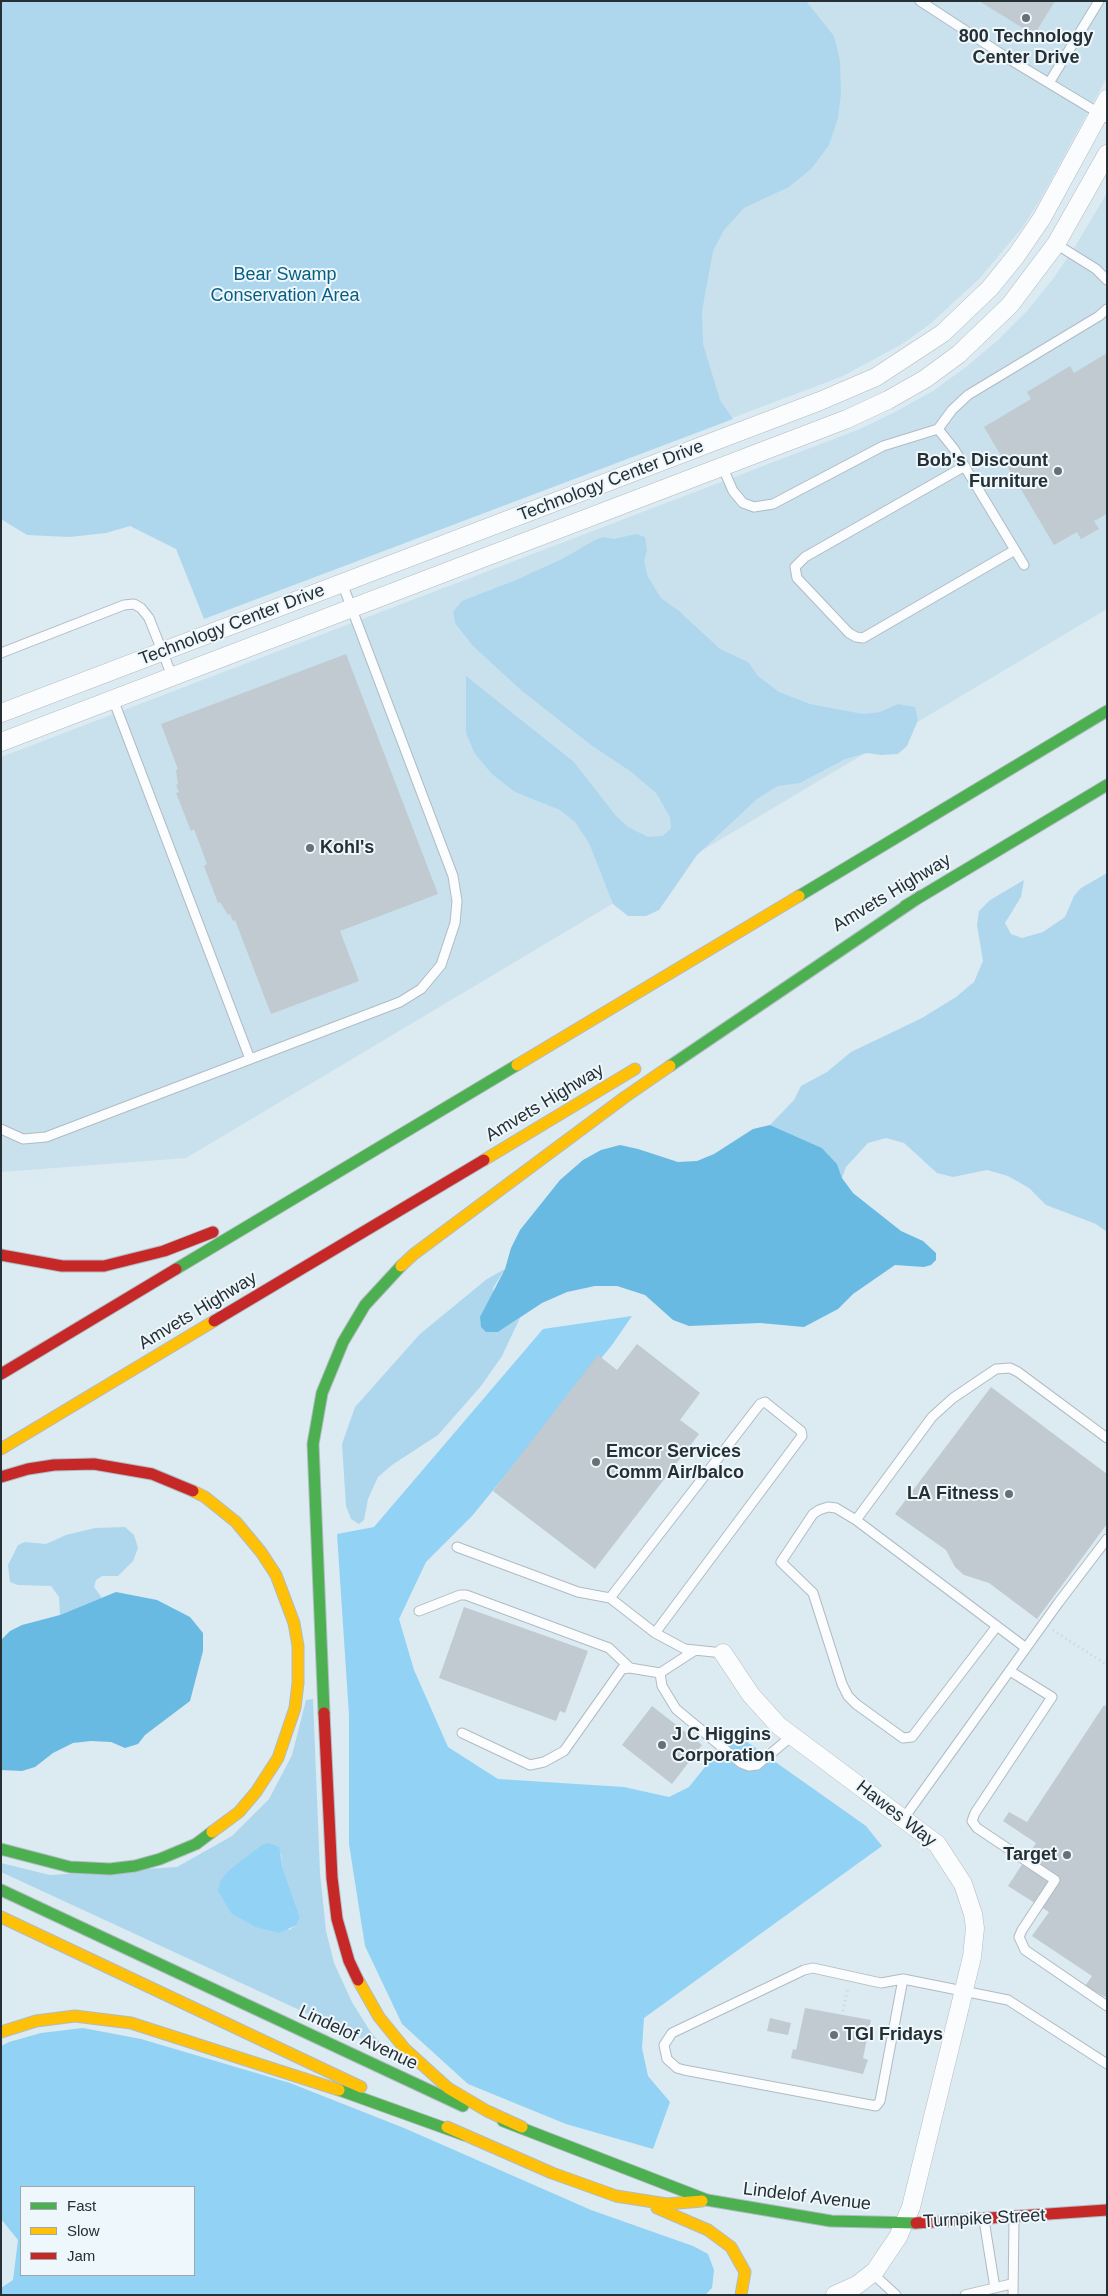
<!DOCTYPE html>
<html>
<head>
<meta charset="utf-8">
<style>
  body { margin:0 }
  #map { position:relative; width:1108px; height:2296px; overflow:hidden; background:#dceaf2; font-family:Arial,sans-serif }
  canvas { display:block }
  .frame { position:absolute; inset:0; border:2px solid #262f34; pointer-events:none }
  .legend { position:absolute; left:20px; top:2186px; width:175px; height:90px; box-sizing:border-box; background:#edf7fc; border:1px solid #9da7ac; margin:0; padding:6px 9px; list-style:none; font-size:15px; color:#262f34 }
  .legend li { display:flex; align-items:center; gap:10px; height:25px }
  .legend b { width:25px; border:1px solid #9da7ac }
</style>
</head>
<body>
<div id="map">
<canvas width="1108" height="2296"></canvas>
<div class="frame"></div>
<ul class="legend">
<li><b style="height:6px;background:#4caf50"></b>Fast</li>
<li><b style="height:6px;background:#ffc107"></b>Slow</li>
<li><b style="height:6px;background:#c62828"></b>Jam</li>
</ul>
</div>
<script>
const g = document.querySelector('canvas').getContext('2d');
g.lineJoin = 'round';
function paint(path, color) {
  g.fillStyle = color;
  g.fill(path, 'evenodd');
}
function shape(rows) {
  const path = new Path2D();
  for (const r of rows) {
    path.moveTo(r[0], r[1]);
    for (let i = 2; i < r.length; i += 2) path.lineTo(r[i], r[i + 1]);
  }
  return path;
}
function trace(path, color, width, dash) {
  g.strokeStyle = color;
  g.lineWidth = width;
  g.lineCap = dash ? 'butt' : 'round';
  g.setLineDash(dash || []);
  g.stroke(path);
}
function label(font, color, halo, rows, align = 'center') {
  g.font = font + ' Arial,sans-serif';
  g.lineWidth = 4;
  g.setLineDash([]);
  g.textBaseline = 'middle';
  g.strokeStyle = halo;
  g.fillStyle = color;
  for (const [text, x, y, turn = 0] of rows) {
    g.save();
    g.translate(x, y);
    g.rotate((+turn || 0) * Math.PI / 180);
    g.textAlign = isNaN(turn) ? turn : align;
    if (halo) g.strokeText(text, 0, 0);
    g.fillText(text, 0, 0);
    g.restore();
  }
}
paint(shape([
  [580,1,1107,1,1107,77,1040,200,1022,228,979,279,930,324,902,344,843,376,666,443],
  [1107,193,1107,609,186,1158,1,1172,1,757,860,429,897,411,933,391,966,367,998,340,1027,311,1053,279,1076,245]
]), '#c9e1ed');
paint(shape([
  [1,1,806,1,834,36,840,61,841,94,838,118,829,145,812,168,789,187,744,208,724,230,713,251,702,311,703,344,720,400,733,419,204,619,176,549,130,526,106,533,69,537,27,535,1,519],
  [636,534,645,537,647,550,644,561,648,577,661,598,679,611,720,649,748,662,758,676,779,692,810,704,863,714,880,712,898,704,915,707,918,720,907,746,898,754,881,755,867,753,845,759,800,783,778,786,757,799,697,855,659,910,646,916,628,916,613,904,589,843,575,822,560,810,515,792,492,774,475,754,466,733,466,676,574,762,616,816,628,827,648,837,663,836,671,828,670,817,656,793,630,771,591,745,522,691,473,646,455,623,453,612,462,601,516,580,562,559,595,540,603,537,614,539],
  [1107,873,1107,1232,1096,1224,1046,1205,1029,1188,1008,1176,987,1170,953,1177,937,1173,904,1143,886,1138,868,1143,846,1167,842,1178,837,1164,822,1148,770,1125,794,1100,801,1086,827,1072,851,1052,922,1018,956,997,974,982,983,961,977,925,979,911,990,900,1024,880,1021,897,1005,923,1011,934,1022,938,1043,932,1065,917,1074,896,1081,888],
  [505,1269,493,1288,498,1332,520,1318,502,1356,481,1386,438,1435,392,1465,378,1477,368,1499,364,1520,359,1524,351,1519,346,1506,342,1444,355,1407,420,1334,487,1279],
  [125,1527,134,1535,138,1548,133,1561,118,1576,102,1576,96,1580,94,1587,102,1598,60,1615,59,1597,51,1586,18,1585,10,1582,8,1565,18,1545,25,1542,46,1544,66,1535,95,1528],
  [313,1699,320,1873,326,1931,334,1963,352,2002,370,2031,386,2050,1,1872,1,1863,50,1875,177,1867,232,1836,269,1799,292,1755,306,1700],
  [281,1854,283,1869,300,1917,297,1925,289,1930,228,1871,242,1862]
]), '#aed7ee');
paint(shape([
  [632,1316,612,1345,472,1516,426,1562,399,1619,414,1670,448,1747,498,1779,624,1787,669,1797,689,1787,733,1732,866,1826,882,1846,644,2018,642,2048,648,2076,670,2102,653,2149,566,2124,468,2084,402,2024,365,1946,349,1844,349,1715,337,1534,374,1527,543,1329],
  [268,1843,279,1847,283,1869,300,1917,297,1925,279,1933,256,1927,232,1914,218,1891,220,1882,228,1871,262,1845],
  [83,2028,141,2039,290,2083,404,2128,591,2210,693,2246,708,2254,714,2270,712,2288,705,2295,1,2295,1,2288,13,2280,18,2240,1,2219,1,2046,9,2042,41,2033],
  [21,2187,194,2187,194,2275,21,2275]
]), '#92d2f4');
paint(shape([
  [770,1125,822,1148,837,1164,842,1178,853,1193,901,1231,923,1241,936,1253,936,1260,931,1265,924,1267,895,1265,853,1294,838,1309,804,1327,760,1323,689,1326,673,1320,645,1295,617,1286,595,1286,567,1292,542,1303,498,1332,486,1332,481,1327,480,1317,505,1269,511,1248,520,1230,560,1180,583,1160,601,1150,620,1145,638,1149,678,1162,697,1161,714,1154,753,1129],
  [116,1592,157,1600,190,1617,203,1633,203,1651,190,1701,145,1735,138,1744,125,1748,111,1742,91,1741,73,1743,53,1753,35,1767,22,1771,1,1770,1,1640,10,1631,22,1625,60,1615]
]), '#69bae2');
paint(shape([
  [979,1,1055,1,1034,35],
  [1107,353,1107,514,1094,521,1099,529,1081,539,1077,532,1054,545,984,427,1031,399,1027,392,1070,366,1074,373],
  [346,654,438,894,340,931,359,981,271,1014,235,920,233,921,230,914,228,915,220,902,218,903,204,866,207,864,194,829,191,831,176,793,179,792,176,785,178,784,176,770,178,769,161,724],
  [637,1344,700,1393,680,1420,699,1434,595,1569,493,1491,598,1355,617,1370],
  [991,1387,1107,1474,1107,1524,1037,1619,989,1583,964,1575,955,1567,946,1550,895,1514],
  [464,1607,588,1651,565,1713,560,1711,556,1721,439,1678],
  [1104,1705,1107,1707,1107,1998,1085,1986,1092,1976,1032,1936,1049,1912,1008,1886,1036,1843,1003,1821,1009,1812,1027,1822],
  [652,1706,702,1745,672,1784,622,1745],
  [805,2008,871,2020,863,2058,868,2060,863,2074,791,2058,793,2049,796,2050],
  [770,2018,791,2023,788,2035,767,2031]
]), '#c0cad0');
const lane = shape([
  [920,1,1009,59,1107,118],
  [1049,83,1099,1],
  [1056,244,1096,269,1107,280],
  [938,429,954,449,1024,565],
  [722,466,733,491,743,503,754,507,773,504,883,446,938,429,952,410,968,395,1099,316,1107,309],
  [965,466,805,557,795,567,797,578,849,633,856,637,863,638,1015,550],
  [1,653,124,605,134,604,141,608,149,618,172,676],
  [113,699,250,1059],
  [1,1129,23,1139,46,1137,400,1002,421,989,441,965,455,923,457,901,453,876,342,583],
  [856,1520,836,1508,828,1507,819,1510,813,1514,781,1562,813,1593,842,1684,848,1696,856,1704,903,1738,912,1737,997,1626],
  [457,1547,578,1592,610,1598,655,1633,685,1649,723,1653],
  [610,1598,760,1404,765,1402,801,1431,802,1436,655,1633],
  [419,1611,460,1595,466,1595,609,1648,630,1668],
  [1026,1648,856,1520,932,1417,953,1398,996,1369,1010,1368,1018,1372,1107,1438],
  [1010,1671,1052,1697,975,1813,972,1821,977,1828,1055,1880,1022,1930,1019,1937,1025,1950,1107,2006],
  [660,1673,662,1686,676,1709,741,1763,749,1766,757,1765,792,1736],
  [462,1733,530,1765,544,1762,564,1751,622,1669,630,1668,660,1673,694,1651],
  [904,1818,1059,1602,1107,1539],
  [903,1979,880,2101,876,2106,684,2070,677,2068,667,2059,664,2045,672,2033,804,1970,813,1968,881,1983,903,1979,1008,2000,1107,2064],
  [984,2220,995,2288],
  [872,2273,896,2295],
  [965,2295,1011,2284],
  [1013,2295,1014,2220]
]);
const street = shape([
  [1,713,820,401,876,377,943,333,990,288,1016,256,1042,218,1107,99],
  [1,742,847,419,888,400,925,379,959,354,1010,305,1056,244,1107,154],
  [723,1653,751,1695,779,1726,937,1844,963,1884,973,1914,975,1928,972,1957,911,2207,898,2237,875,2271,857,2285,835,2295]
]);
const fast = shape([
  [799,896,1107,711],
  [905,906,1107,785],
  [670,1066,921,896],
  [176,1269,517,1065],
  [324,1713,313,1444,322,1393,343,1342,365,1305,401,1266],
  [1,1849,70,1867,110,1869,135,1866,160,1859,196,1844,212,1832],
  [1,1890,463,2106],
  [339,2090,464,2135],
  [503,2121,707,2200,831,2221,916,2223]
]);
const slow = shape([
  [517,1065,799,896],
  [484,1160,635,1069],
  [401,1266,414,1254,625,1097,670,1066],
  [1,1449,214,1321],
  [193,1491,205,1497,236,1522,261,1552,276,1575,294,1623,298,1646,298,1683,295,1708,278,1758,256,1792,239,1812,212,1832],
  [1,1917,361,2087],
  [358,1980,379,2017,405,2049,448,2088,487,2111,522,2127],
  [1,2032,36,2021,75,2016,131,2023,339,2090],
  [447,2127,552,2173,616,2196,667,2204,702,2201],
  [657,2208,708,2230,731,2247,745,2272,741,2295]
]);
const jam = shape([
  [1,1255,62,1266,104,1266,164,1251,213,1232],
  [214,1321,484,1160],
  [1,1374,176,1269],
  [1,1477,28,1469,54,1465,94,1464,152,1474,193,1491],
  [324,1713,332,1878,337,1919,349,1961,358,1980],
  [916,2223,1107,2210]
]);
trace(lane, '#b1bbc2', 11);
trace(street, '#b1bbc2', 19);
trace(fast, '#b1bbc2', 13);
trace(slow, '#b1bbc2', 13);
trace(jam, '#b1bbc2', 13);
trace(shape([
  [1053,1630,1107,1665],
  [843,2011,848,1988]
]), '#ced2d5', 3, [1, 4]);
trace(lane, '#fafcfd', 9);
trace(street, '#fafcfd', 18);
trace(fast, '#4caf50', 11);
trace(slow, '#ffc107', 11);
trace(jam, '#c62828', 11);
for (const [x, y, r, color] of [
  [1026,18,5,"#667076"],
  [1058,471,5,"#667076"],
  [310,848,5,"#667076"],
  [596,1462,5,"#667076"],
  [1009,1494,5,"#667076"],
  [662,1745,5,"#667076"],
  [1067,1855,5,"#667076"],
  [834,2035,5,"#667076"]
]) {
  const dot = new Path2D();
  dot.arc(x, y, r, 0, 2 * Math.PI);
  g.fillStyle = color;
  g.fill(dot);
  trace(dot, '#edf7fc', 2);
}
label('bold 18px', '#262f34', '#edf7fc', [
  ["800 Technology",1026,37,"center"],
  ["Center Drive",1026,58,"center"],
  ["Bob's Discount",1048,461,"right"],
  ["Furniture",1048,482,"right"],
  ["Kohl's",320,848],
  ["Emcor Services",606,1452],
  ["Comm Air/balco",606,1473],
  ["LA Fitness",999,1494,"right"],
  ["J C Higgins",672,1735],
  ["Corporation",672,1756],
  ["Target",1057,1855,"right"],
  ["TGI Fridays",844,2035]
], 'left');
label('18px', '#075e81', '#edf7fc', [
  ["Bear Swamp",285,275],
  ["Conservation Area",285,296]
]);
label('18px', '#262f34', '#edf7fc', [
  ["Technology Center Drive",611,481,-21],
  ["Technology Center Drive",232,625,-21],
  ["Amvets Highway",892,893,-31],
  ["Amvets Highway",545,1103,-31],
  ["Amvets Highway",198,1311,-31],
  ["Hawes Way",896,1814,38],
  ["Lindelof Avenue",358,2038,25],
  ["Lindelof Avenue",807,2197,7],
  ["Turnpike Street",984,2219,-3]
]);
</script>
</body>
</html>
